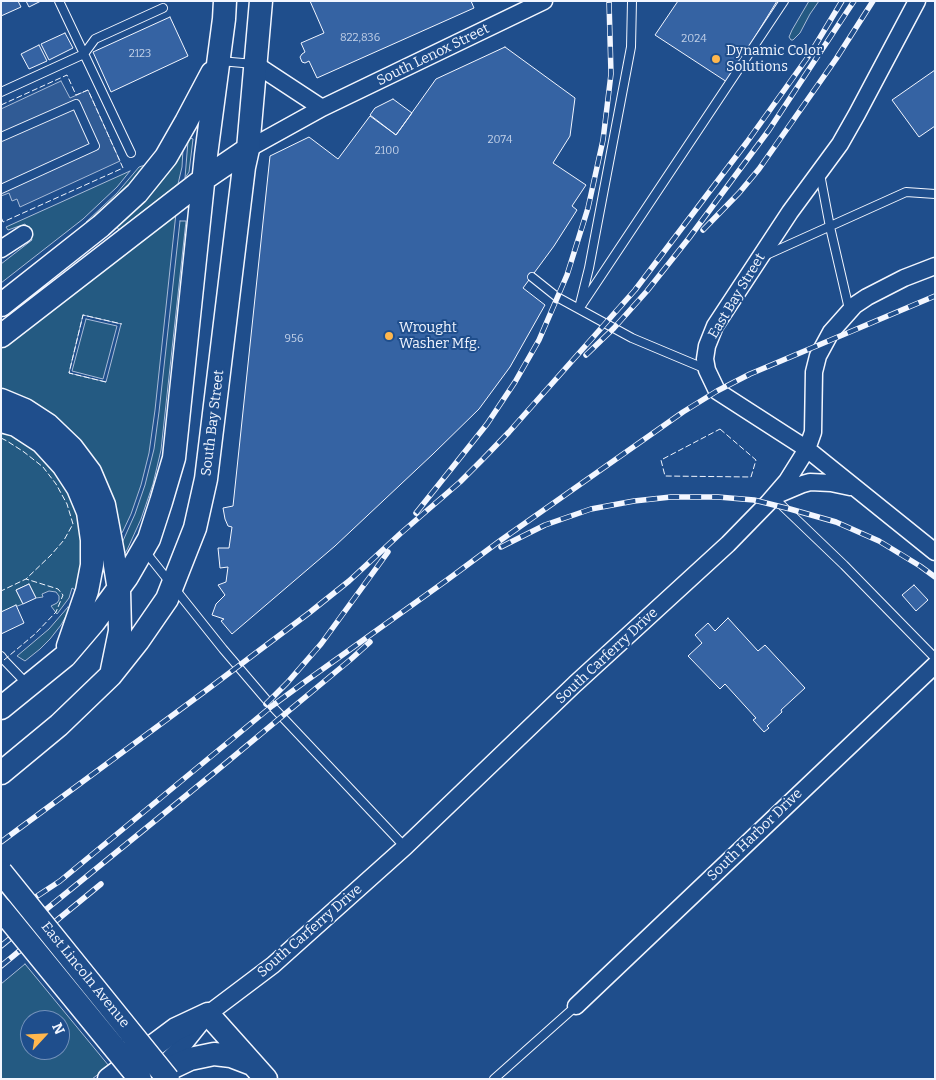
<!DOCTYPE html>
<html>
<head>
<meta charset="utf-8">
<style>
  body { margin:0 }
  #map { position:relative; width:936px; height:1080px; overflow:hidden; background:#1f4e8c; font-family:Bitter,serif }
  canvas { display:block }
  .frame { position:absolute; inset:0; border:2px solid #f2f6ff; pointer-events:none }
  .north { position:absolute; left:20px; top:1010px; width:50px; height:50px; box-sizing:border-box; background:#1f4e8c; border:1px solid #7391ba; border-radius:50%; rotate:65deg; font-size:14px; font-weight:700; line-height:20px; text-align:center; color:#f2f6ff }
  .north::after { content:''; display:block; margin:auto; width:18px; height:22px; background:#ffb74d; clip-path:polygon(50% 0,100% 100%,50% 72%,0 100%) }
</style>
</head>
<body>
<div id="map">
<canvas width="936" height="1080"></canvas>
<div class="frame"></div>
<div class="north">N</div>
</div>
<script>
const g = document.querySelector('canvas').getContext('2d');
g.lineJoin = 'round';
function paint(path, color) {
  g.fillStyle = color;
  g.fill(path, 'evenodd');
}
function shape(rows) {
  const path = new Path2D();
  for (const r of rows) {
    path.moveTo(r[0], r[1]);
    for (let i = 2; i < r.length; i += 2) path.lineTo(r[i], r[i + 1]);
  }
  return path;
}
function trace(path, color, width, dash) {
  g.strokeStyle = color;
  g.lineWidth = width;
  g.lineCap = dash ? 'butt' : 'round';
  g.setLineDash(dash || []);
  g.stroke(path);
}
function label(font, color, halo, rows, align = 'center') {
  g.font = font + ' Bitter,serif';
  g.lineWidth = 4;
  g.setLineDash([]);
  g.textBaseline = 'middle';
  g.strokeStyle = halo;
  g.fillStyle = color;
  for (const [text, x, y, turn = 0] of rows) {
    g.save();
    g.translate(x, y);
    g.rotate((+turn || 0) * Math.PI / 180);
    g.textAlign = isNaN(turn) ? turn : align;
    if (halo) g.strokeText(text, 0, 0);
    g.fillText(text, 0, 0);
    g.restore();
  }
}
const green = shape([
  [809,1,819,1,810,14,800,33,793,40,791,40,789,37,792,30,809,1],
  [190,138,193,139,189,172,185,178,188,141,190,138],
  [183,149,182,167,178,184,119,230,117,227,142,203,183,149],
  [145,165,136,177,122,192,87,223,86,222,117,193,139,167,145,165],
  [130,171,117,187,83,219,1,283,1,264,32,240,25,224,8,230,6,227,130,171],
  [176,213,155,410,149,453,141,485,131,514,123,531,120,536,1,390,1,348,176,213],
  [83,315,121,324,106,382,69,373,83,315],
  [180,221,186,221,161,450,153,484,141,519,127,550,125,553,123,553,122,543,135,514,145,485,154,449,159,412,180,221],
  [86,319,117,326,103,379,72,371,86,319],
  [1,429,45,457,78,509,84,548,77,591,72,588,69,598,57,614,51,606,57,603,59,600,59,596,56,592,49,591,42,594,43,597,36,598,29,584,16,590,23,604,1,612,1,429],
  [68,607,70,609,61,625,50,639,40,649,25,661,17,656,49,629,68,607],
  [25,964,109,1066,92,1079,1,1079,1,984,25,964],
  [30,1020,60,1020,60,1050,30,1050,30,1020]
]);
paint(green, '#245a82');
trace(green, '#a8bbd7', 1);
const parking = shape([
  [61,81,70,98,88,90,120,161,20,207,17,199,12,201,9,193,1,196,1,109,61,81]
]);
paint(parking, '#305b95');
trace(parking, '#a8bbd7', 1);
const building = shape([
  [1,1,18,1,21,7,1,16,1,1],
  [26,1,41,1,29,7,26,1],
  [310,1,471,1,474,8,317,78,309,61,305,63,302,62,300,57,302,54,305,52,301,43,324,33,310,1],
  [678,1,777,1,727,82,655,35,678,1],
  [170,17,188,56,111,92,93,52,170,17],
  [65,33,73,48,49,60,41,44,65,33],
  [39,45,47,61,29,69,21,54,39,45],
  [505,47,575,98,570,136,553,163,586,185,572,206,577,210,554,246,523,288,545,305,510,367,479,409,433,454,335,546,232,634,221,621,224,619,212,615,216,604,225,595,218,585,226,582,228,567,220,568,218,548,229,548,232,527,228,526,225,519,223,508,233,506,270,156,309,137,338,159,370,116,396,135,436,79,505,47],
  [935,70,935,126,919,137,892,100,935,70],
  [393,99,412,113,396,135,370,115,375,108,393,99],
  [29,584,36,598,23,604,16,590,29,584],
  [914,585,928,600,916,611,902,595,914,585],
  [16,605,24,623,1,634,1,612,16,605],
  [728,618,758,651,765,645,805,688,781,710,782,712,767,726,769,728,764,732,753,720,756,718,725,684,720,689,688,656,702,643,695,635,708,623,715,631,728,618]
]);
paint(building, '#3563a3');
trace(building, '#f2f6ff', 1);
const lane = shape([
  [59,1,131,153],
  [220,61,254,64],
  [1,92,84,54,95,39,163,8],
  [1,137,76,104,95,146,1,189],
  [820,174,830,227,849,309],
  [764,256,906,192,935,194],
  [532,277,557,297,632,338,706,369],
  [580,304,589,268,631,47,632,1],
  [579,309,784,1],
  [773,497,844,565,935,658],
  [144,550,223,649,270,704,405,847],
  [1,656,4,660,27,684],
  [494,1079,576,1006]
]);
const street = shape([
  [917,1,857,114,840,144,790,212,715,326,707,346,705,359,707,370,717,391,807,449,935,552],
  [255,64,322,108],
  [248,149,322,108,544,1],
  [1,249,24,234],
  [777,495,803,484,810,482,831,483,850,487],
  [576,1006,935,665],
  [159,1069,184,1044,208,1014,273,965,405,847,575,684,728,544,768,503,787,481,807,449,813,432,814,372,818,356,831,332,855,305,867,297,904,278,935,266]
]);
const secondary = shape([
  [1,305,101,226,137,193,166,157,186,122,212,73],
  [1,336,204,179,248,149],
  [1,400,25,410,48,425,72,448,90,472,104,505,113,553,119,590,120,631,112,670],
  [1,421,16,425,42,442,63,465,78,488,88,512,92,540,92,565,87,591,68,646],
  [1,708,65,656,94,622,127,577,149,539,161,502,174,458,206,155,224,19,225,1],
  [1,773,59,725,111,675,138,641,167,599,195,528,206,479,244,167,248,149,261,1],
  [109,1079,176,1029,208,1014,266,1079],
  [148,1079,190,1059,214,1054,231,1056,252,1064]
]);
trace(lane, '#f2f6ff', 10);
trace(street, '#f2f6ff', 19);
trace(secondary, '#f2f6ff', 25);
trace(lane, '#1f4e8c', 8);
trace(street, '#1f4e8c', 16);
trace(secondary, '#1f4e8c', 22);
const rail = shape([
  [703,230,739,193,759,169,836,59,873,1],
  [586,355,614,328,647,291,689,238,769,130,854,1],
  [416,513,487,424,515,382,539,340,567,275,588,208,603,140,611,74,609,1],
  [501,547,545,525,591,509,634,501,671,497,718,497,754,500,790,509,836,522,879,541,920,566,935,577],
  [266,704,287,683,321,644,388,552],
  [1,842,204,692,309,613,349,581,401,533,460,482,483,459,509,432,635,290,747,142,810,54,842,1],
  [1,920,60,881,272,706,306,681,447,580,501,540,683,412,717,391,750,374,935,296],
  [1,946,215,772,350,660,370,642],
  [1,966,101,884]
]);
trace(rail, '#f2f6ff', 5.5);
trace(rail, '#1f4e8c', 4, [11]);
const secondaryBridge = shape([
  [1,872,168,1079],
  [1,909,140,1079]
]);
trace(secondaryBridge, '#f2f6ff', 25, []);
trace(secondaryBridge, '#1f4e8c', 22);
trace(shape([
  [1,105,67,75,76,95,88,90,123,168,3,222,1,217],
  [106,382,69,373,83,315,122,324],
  [720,429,756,460,751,477,665,476,661,460,720,429],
  [1,438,7,441,24,452,43,467,56,484,67,504,73,524,64,540,51,555,26,579,1,591],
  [4,660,35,634,56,612,63,595,58,589,26,579]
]), '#f2f6ff', 1, [6, 2.5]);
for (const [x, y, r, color] of [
  [716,59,5,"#ffb74d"],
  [389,336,5,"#ffb74d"]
]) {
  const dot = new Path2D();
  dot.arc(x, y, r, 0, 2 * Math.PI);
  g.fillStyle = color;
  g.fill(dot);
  trace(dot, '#1f4e8c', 2);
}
label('11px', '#c3d1e8', null, [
  ["822,836",360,38],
  ["2024",694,39],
  ["2123",140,54],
  ["2074",500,140],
  ["2100",387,151],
  ["956",294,339]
]);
label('14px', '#f2f6ff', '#1f4e8c', [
  ["Dynamic Color",726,51],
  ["Solutions",726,67],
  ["Wrought",399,328],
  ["Washer Mfg.",399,344]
], 'left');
label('14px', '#f2f6ff', '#1f4e8c', [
  ["South Lenox Street",433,55,-26],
  ["East Bay Street",737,296,-59],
  ["South Bay Street",213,423,-83],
  ["South Carferry Drive",607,656,-43],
  ["South Harbor Drive",755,835,-44],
  ["South Carferry Drive",310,931,-41],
  ["East Lincoln Avenue",85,975,51]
]);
</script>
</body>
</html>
